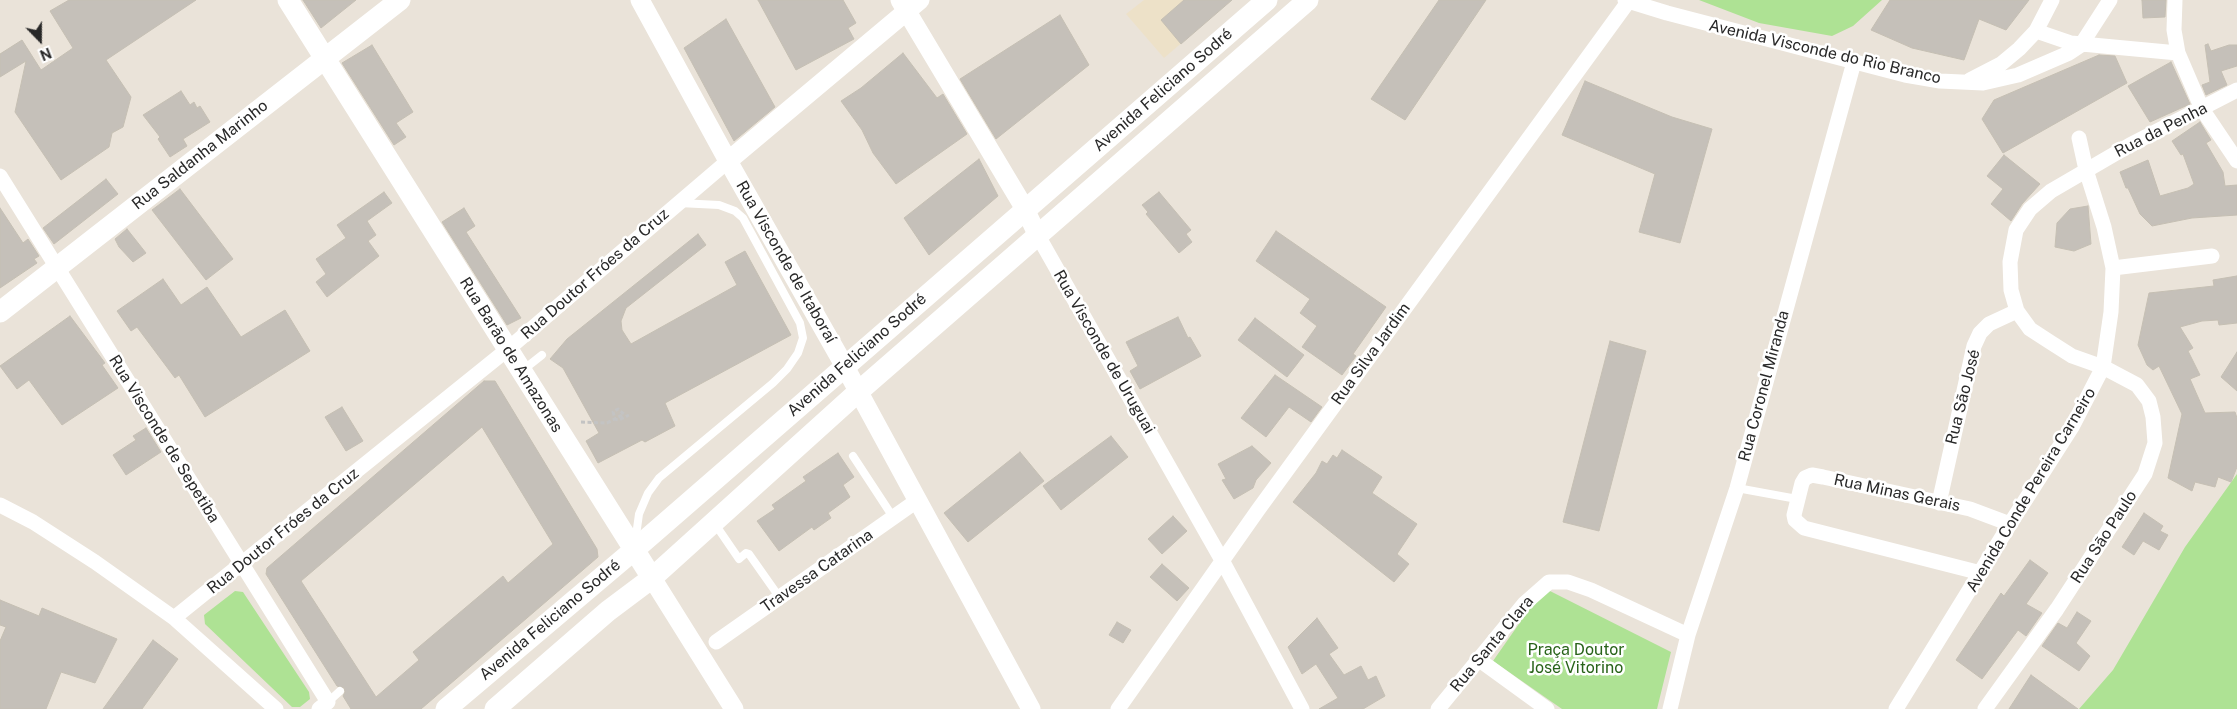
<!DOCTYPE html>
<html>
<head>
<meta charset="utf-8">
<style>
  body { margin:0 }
  #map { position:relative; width:2237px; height:709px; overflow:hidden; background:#eae3d9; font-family:"Public Sans",sans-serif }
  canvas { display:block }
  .north { position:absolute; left:15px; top:15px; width:50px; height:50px; -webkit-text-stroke:4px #fff; paint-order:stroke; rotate:158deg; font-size:14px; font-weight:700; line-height:20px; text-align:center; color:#282828 }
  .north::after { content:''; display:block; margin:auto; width:18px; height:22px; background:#282828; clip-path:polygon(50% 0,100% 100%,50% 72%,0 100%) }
</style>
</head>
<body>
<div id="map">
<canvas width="2237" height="709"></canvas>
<div class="north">N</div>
</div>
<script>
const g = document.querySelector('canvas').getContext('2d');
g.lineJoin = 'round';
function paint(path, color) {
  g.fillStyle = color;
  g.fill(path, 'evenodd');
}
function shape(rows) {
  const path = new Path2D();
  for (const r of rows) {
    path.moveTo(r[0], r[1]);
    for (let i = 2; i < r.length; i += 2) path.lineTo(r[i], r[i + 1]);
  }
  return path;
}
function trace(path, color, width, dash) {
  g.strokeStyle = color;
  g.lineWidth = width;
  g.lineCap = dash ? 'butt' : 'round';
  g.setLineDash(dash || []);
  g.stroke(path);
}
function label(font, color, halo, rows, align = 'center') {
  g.font = font + ' "Public Sans",sans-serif';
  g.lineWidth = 5;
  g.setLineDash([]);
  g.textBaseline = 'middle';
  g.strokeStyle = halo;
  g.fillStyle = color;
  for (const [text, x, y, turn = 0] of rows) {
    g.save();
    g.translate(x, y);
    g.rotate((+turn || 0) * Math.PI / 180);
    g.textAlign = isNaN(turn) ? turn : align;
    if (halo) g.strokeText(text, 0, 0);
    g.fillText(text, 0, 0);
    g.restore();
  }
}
paint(shape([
  [1144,0,1232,0,1164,58,1126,14]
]), '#ede1c8');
paint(shape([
  [1699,0,1882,0,1853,26,1832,36,1759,23],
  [2237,474,2237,709,2079,709,2113,670,2185,547],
  [1544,588,1671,652,1657,709,1562,709,1493,661],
  [235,591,243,592,309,692,310,699,300,707,292,707,205,624,204,615]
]), '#aee294');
const building = shape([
  [69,0,196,0,106,60,131,97,123,127,112,133,109,147,61,180,15,112,26,61,0,77,0,54,22,40,41,70,73,48,50,11,69,0],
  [303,0,356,0,321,28,303,0],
  [758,0,843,0,856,23,848,28,854,39,796,70,758,0],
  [1184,0,1232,0,1181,44,1161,20,1184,0],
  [1439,0,1486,0,1405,120,1371,99,1439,0],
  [1890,0,2029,0,2006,30,1979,19,1964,60,1912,48,1871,30,1890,0],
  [2142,0,2166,0,2165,17,2143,18,2142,0],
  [1060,15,1089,65,996,139,960,79,1060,15],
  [726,19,775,107,734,141,684,48,726,19],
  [2208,44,2211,51,2229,45,2237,45,2237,66,2221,71,2227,85,2206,95,2202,85,2210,82,2205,45,2208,44],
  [372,45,413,112,396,123,406,137,394,145,342,63,372,45],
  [903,53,937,98,943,94,967,134,896,184,873,153,862,130,841,101,861,88,903,53],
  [2099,55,2115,56,2127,83,2003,153,1982,119,1994,100,2099,55],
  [2171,62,2190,104,2150,122,2128,86,2171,62],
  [1585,81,1672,117,1712,129,1680,243,1639,232,1655,174,1562,135,1585,81],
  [181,91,190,105,194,102,197,108,200,106,210,122,183,139,187,146,170,157,158,139,160,137,143,115,181,91],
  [2200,122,2211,140,2206,143,2223,172,2225,186,2237,185,2237,215,2192,218,2152,226,2140,214,2128,188,2126,188,2120,172,2148,160,2160,196,2188,188,2194,184,2183,154,2181,155,2172,141,2200,122],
  [2004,155,2040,184,2022,204,2011,221,1991,204,2003,189,1987,176,2004,155],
  [979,159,998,196,929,255,904,218,979,159],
  [106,179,118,194,54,244,43,228,106,179],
  [180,189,233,259,206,280,152,210,180,189],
  [384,192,392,203,367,221,376,235,368,241,379,256,327,297,316,282,326,274,316,259,346,238,337,225,384,192],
  [1159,192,1191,230,1186,234,1192,242,1179,253,1146,214,1148,212,1142,205,1159,192],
  [2088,206,2091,244,2074,251,2055,247,2057,223,2070,209,2088,206],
  [0,208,23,243,28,239,39,256,34,259,37,263,0,288,0,208],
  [464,208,475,226,466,232,521,318,507,325,442,222,464,208],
  [127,229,146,253,133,262,119,247,115,239,127,229],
  [1276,231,1386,307,1353,354,1356,356,1342,375,1302,347,1317,326,1300,313,1310,299,1256,261,1276,231],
  [698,234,706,245,626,308,621,321,622,330,631,344,737,285,725,262,745,251,791,335,665,403,675,426,645,442,642,440,598,463,586,441,599,433,563,368,550,359,567,339,698,234],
  [2237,276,2237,323,2219,325,2218,320,2202,321,2180,327,2193,348,2188,351,2200,375,2190,379,2205,413,2235,412,2237,418,2237,467,2231,482,2218,477,2215,487,2195,482,2192,491,2168,478,2182,414,2159,366,2153,370,2147,365,2138,345,2149,293,2214,286,2213,280,2237,276],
  [163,279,181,305,207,287,241,337,285,310,310,351,205,417,179,375,175,378,137,327,131,331,117,311,163,279],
  [70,316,105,363,102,365,118,388,62,425,29,380,17,389,0,366,70,316],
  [1178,317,1188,338,1190,337,1201,356,1140,389,1130,371,1138,366,1126,342,1178,317],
  [1255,318,1304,355,1287,377,1238,340,1255,318],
  [1610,341,1646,351,1599,531,1563,522,1610,341],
  [2237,352,2237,391,2221,377,2237,352],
  [1275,375,1322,407,1311,422,1289,407,1266,437,1241,418,1275,375],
  [484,381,495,381,597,549,598,557,421,709,351,709,343,696,345,692,344,688,337,686,266,574,267,568,484,381],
  [482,427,553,544,508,583,503,576,413,652,419,660,376,697,301,581,482,427],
  [342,407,363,441,346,451,325,417,342,407],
  [146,428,161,452,126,475,113,455,136,440,133,436,146,428],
  [1111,436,1128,457,1061,510,1043,486,1111,436],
  [1252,446,1271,463,1256,480,1253,488,1234,499,1222,480,1226,479,1218,464,1252,446],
  [1342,450,1382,477,1372,493,1417,524,1397,554,1409,564,1394,582,1293,502,1316,473,1322,461,1327,464,1333,455,1337,458,1342,450],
  [1020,452,1044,481,968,542,944,513,1020,452],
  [838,453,854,477,843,485,850,497,828,513,831,518,814,530,812,527,779,551,757,521,775,509,772,505,806,481,803,477,838,453],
  [2144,513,2163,526,2160,531,2168,535,2159,550,2143,541,2134,555,2122,547,2144,513],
  [1173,516,1187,531,1162,554,1148,539,1173,516],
  [2030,560,2048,573,2026,604,2042,613,2026,636,2018,630,1982,679,1956,660,2001,593,2004,596,2030,560],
  [1162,564,1189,588,1177,601,1150,577,1162,564],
  [0,600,39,616,42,608,117,639,95,683,61,672,46,709,0,709,0,641,6,627,0,625,0,600],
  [2077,612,2091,621,2076,643,2090,656,2079,671,2042,646,2058,623,2067,628,2077,612],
  [1317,618,1338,648,1329,654,1344,675,1361,666,1368,680,1376,676,1385,696,1363,709,1319,709,1338,698,1316,664,1302,674,1288,647,1317,618],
  [1117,622,1131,630,1123,643,1109,635,1117,622],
  [153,640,178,659,142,709,103,709,153,640],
  [2031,675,2078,709,2009,709,2031,675]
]);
paint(building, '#c5c0b9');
trace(building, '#c5bfb3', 1);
trace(shape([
  [581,422,607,423,624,414,618,409,613,412,615,419,618,420,621,419,629,415]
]), '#c3c3c3', 3, [4, 2.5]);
trace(shape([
  [523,370,542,355],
  [853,456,893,517],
  [1737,488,1797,499],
  [715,524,739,559,746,553,749,554,780,598],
  [635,543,639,514,648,493,659,478,773,383,787,369,798,353,803,338,800,323,743,218,735,211,719,205,679,203],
  [328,702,340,691]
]), '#fff', 8);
trace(shape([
  [1625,0,1667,13,1905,75,1940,81,1983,83,2018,75,2069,53,2081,45,2110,0],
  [2175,0,2174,30,2178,53,2202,109,2237,161],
  [2036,31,2071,43,2178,53],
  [1970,80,2001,64,2019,49,2036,31,2052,0],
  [0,176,328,702,319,709],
  [1037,234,1223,562,1302,709],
  [2113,268,2212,256],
  [1939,503,1974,346,1980,333,1989,324,2017,311],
  [0,505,33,522,95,562,174,618,276,709],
  [1981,573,1804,528,1795,520,1794,515,1802,483,1805,478,1812,475,1823,477,1970,509,2010,524],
  [174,618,508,349,728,161],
  [716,642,918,500],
  [1478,659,1547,709],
  [1118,709,1258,510,1628,2],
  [1438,709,1524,604,1549,582,1568,582,1591,590,1688,635],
  [1670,709,1688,635,1737,488,1854,62],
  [1896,709,2010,524,2072,427,2103,367,2111,312,2113,268,2104,227,2086,170,2079,138],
  [1985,709,2057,609,2145,474,2155,443,2153,417,2149,401,2137,385,2103,367,2072,356,2050,342,2030,329,2017,311,2011,290,2010,262,2016,230,2030,209,2051,191,2130,145,2237,90]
]), '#fff', 15);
trace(shape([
  [640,0,728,161,844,365,1031,709],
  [900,0,1025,209,1037,234],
  [728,161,920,0],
  [652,578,734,709]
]), '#fff', 19);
trace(shape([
  [288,0,652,578],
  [0,312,400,0],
  [446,709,634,550,1267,0],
  [495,709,608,611,652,578,858,392,1308,0]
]), '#fff', 21);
label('16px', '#282828', '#fff', [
  ["Avenida Visconde do Rio Branco",1825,52,13],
  ["Avenida Feliciano Sodré",1163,90,-41],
  ["Rua da Penha",2161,130,-27],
  ["Rua Saldanha Marinho",200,155,-38],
  ["Rua Visconde de Itaboraí",786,262,60],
  ["Rua Doutor Fróes da Cruz",595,274,-41],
  ["Rua Visconde de Uruguai",1104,352,60],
  ["Rua Silva Jardim",1371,354,-54],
  ["Rua Barão de Amazonas",511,355,58],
  ["Avenida Feliciano Sodré",857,355,-41],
  ["Rua Coronel Miranda",1764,386,-75],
  ["Rua São José",1963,397,-76],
  ["Rua Visconde de Sepetiba",164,439,58],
  ["Avenida Conde Pereira Carneiro",2031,490,-59],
  ["Rua Minas Gerais",1897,493,12],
  ["Rua Doutor Fróes da Cruz",283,531,-39],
  ["Rua São Paulo",2104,537,-57],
  ["Travessa Catarina",817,571,-35],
  ["Avenida Feliciano Sodré",550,620,-40],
  ["Rua Santa Clara",1492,644,-50]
]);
label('16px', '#286319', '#fff', [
  ["Praça Doutor",1576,650],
  ["José Vitorino",1576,668]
]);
</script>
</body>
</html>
